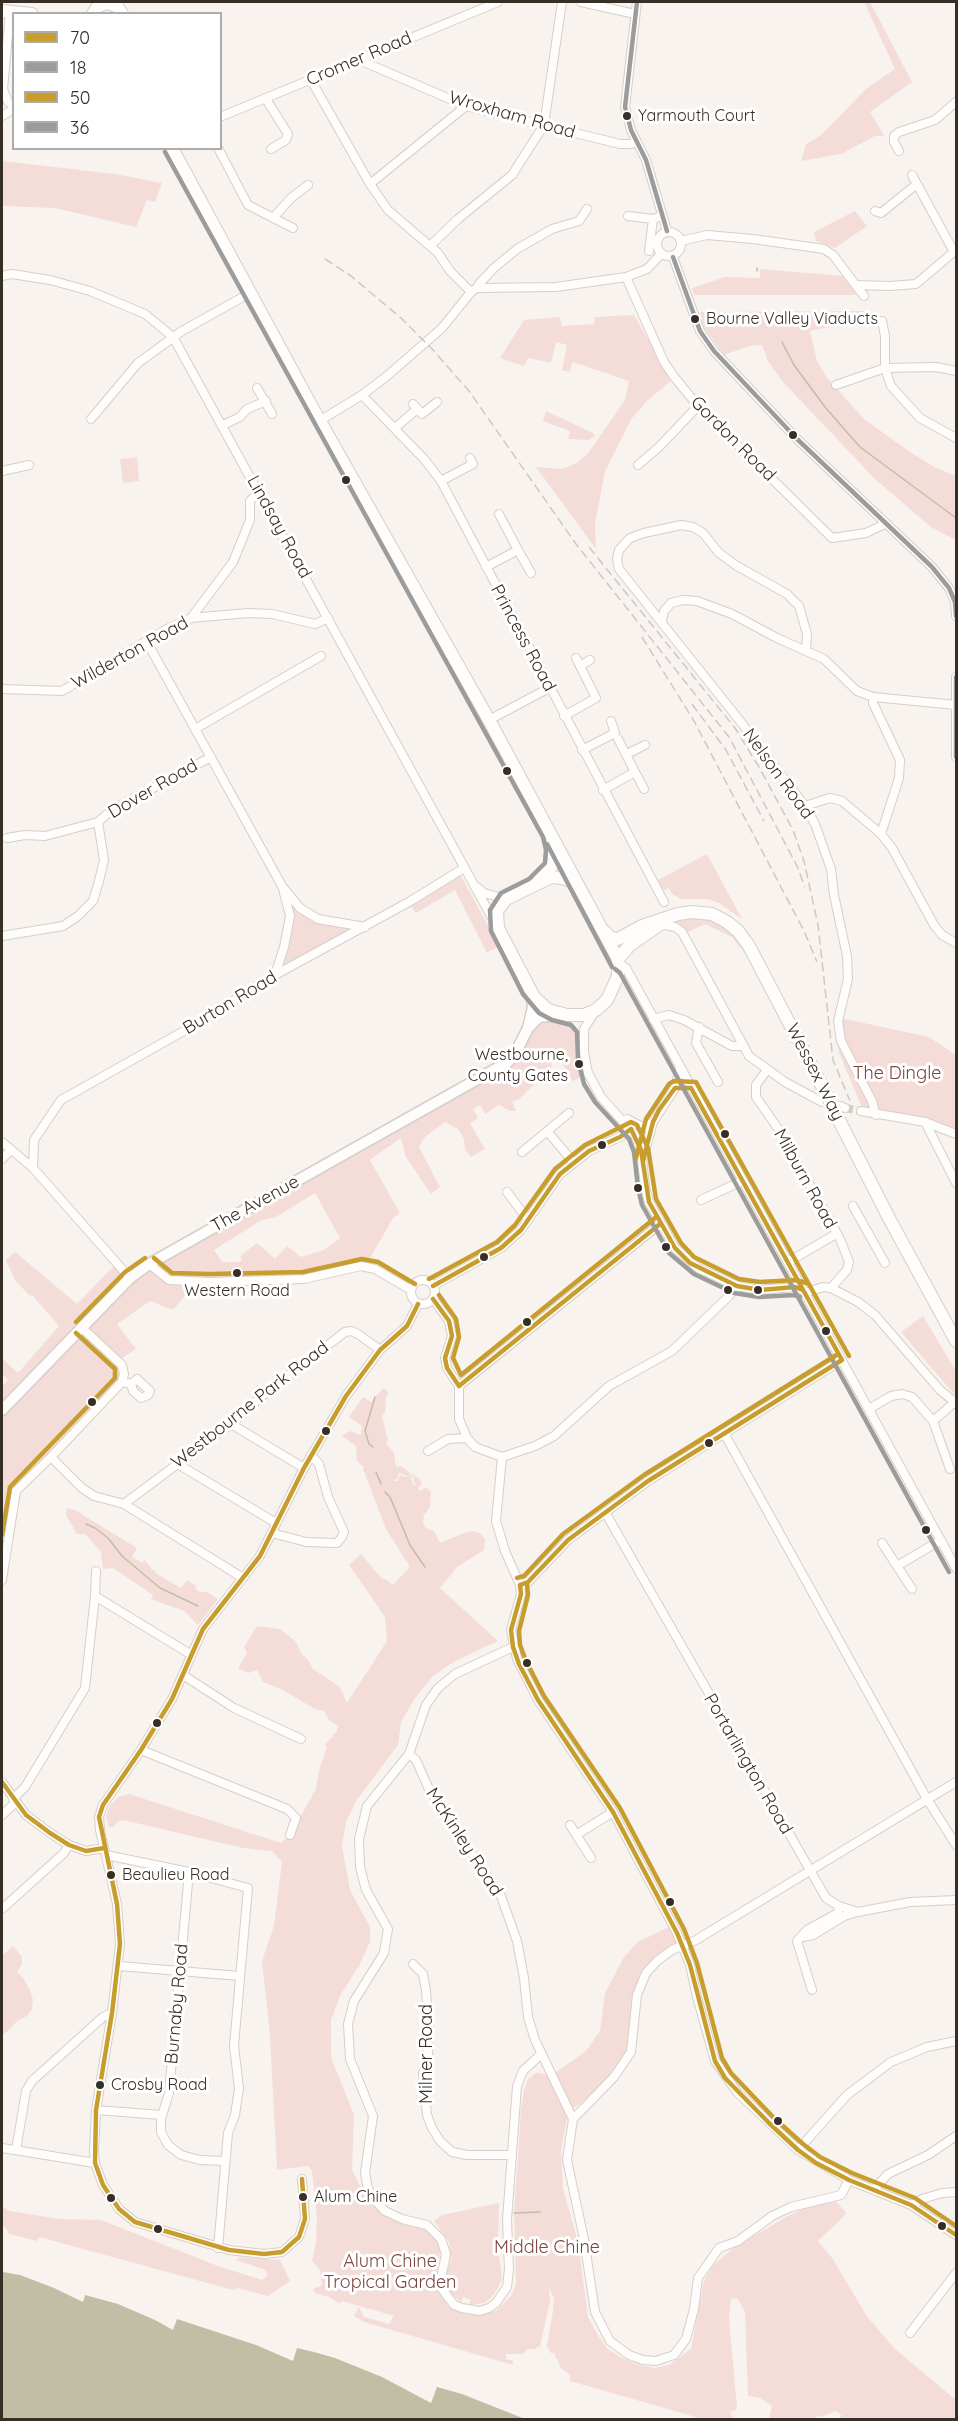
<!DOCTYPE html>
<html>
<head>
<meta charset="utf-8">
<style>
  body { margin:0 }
  #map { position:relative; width:958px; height:2421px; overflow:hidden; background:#f8f3ee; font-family:Quicksand,sans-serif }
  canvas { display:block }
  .frame { position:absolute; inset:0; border:3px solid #372e26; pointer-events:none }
  .legend { position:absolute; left:12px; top:12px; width:210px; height:138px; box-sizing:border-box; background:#fff; border:2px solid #afaba8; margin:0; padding:8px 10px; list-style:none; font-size:18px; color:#372e26 }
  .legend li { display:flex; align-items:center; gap:12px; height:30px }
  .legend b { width:30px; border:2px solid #afaba8 }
</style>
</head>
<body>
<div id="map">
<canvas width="958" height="2421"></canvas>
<div class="frame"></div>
<ul class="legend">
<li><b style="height:8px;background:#c79e2d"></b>70</li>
<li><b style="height:8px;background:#9d9c9c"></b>18</li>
<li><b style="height:8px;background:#c79e2d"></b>50</li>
<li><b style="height:8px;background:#9d9c9c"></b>36</li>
</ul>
</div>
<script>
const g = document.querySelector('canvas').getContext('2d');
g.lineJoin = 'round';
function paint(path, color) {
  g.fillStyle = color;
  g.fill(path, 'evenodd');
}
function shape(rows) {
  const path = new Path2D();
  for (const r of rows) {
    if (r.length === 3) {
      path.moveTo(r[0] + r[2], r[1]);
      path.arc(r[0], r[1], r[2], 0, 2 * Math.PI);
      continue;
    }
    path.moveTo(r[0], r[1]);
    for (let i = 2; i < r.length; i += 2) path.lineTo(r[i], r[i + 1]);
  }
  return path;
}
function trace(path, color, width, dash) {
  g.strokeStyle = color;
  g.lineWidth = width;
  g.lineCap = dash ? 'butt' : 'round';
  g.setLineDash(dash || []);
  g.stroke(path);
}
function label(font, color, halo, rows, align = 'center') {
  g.font = font + ' Quicksand,sans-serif';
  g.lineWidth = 6;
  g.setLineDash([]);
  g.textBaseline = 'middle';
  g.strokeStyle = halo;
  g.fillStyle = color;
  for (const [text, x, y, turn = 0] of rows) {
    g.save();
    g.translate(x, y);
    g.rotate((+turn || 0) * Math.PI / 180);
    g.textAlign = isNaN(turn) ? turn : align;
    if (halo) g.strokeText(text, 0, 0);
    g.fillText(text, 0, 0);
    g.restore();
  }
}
paint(shape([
  [864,2,870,2,912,82,870,112,884,136,875,136,841,154,801,161,806,144,820,136,866,89,895,69],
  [2,161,115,174,162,183,155,202,147,200,136,227,55,208,2,206],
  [855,211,867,226,835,248,816,241,814,232],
  [760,269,843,276,857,295,694,295,692,288,725,277,760,278],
  [865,311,866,319,810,331,817,361,828,379,864,419,913,454,936,468,956,476,956,540,931,527,875,479,783,382,768,361,762,345,749,346,724,355,704,327,700,312],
  [634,315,672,380,647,401,632,418,605,471,595,524,596,549,536,467,562,469,577,463,589,452,625,400,629,381,573,362,569,372,562,370,567,345,556,342,551,363,528,358,524,366,500,358,524,320,560,317,562,326,594,324,595,317],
  [546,411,593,433,595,436,588,440,568,439,570,431,543,421],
  [137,457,139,481,123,483,120,459],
  [707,854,742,919,719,903,708,899,681,899,672,894,669,888,665,890,661,887,658,880],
  [460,874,499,946,487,953,455,890,416,913,411,906],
  [284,887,318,919,365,927,275,975,290,916],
  [701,917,723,923,749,951,744,952,732,937,705,924,686,933,671,923,688,918],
  [836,1017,929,1037,956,1055,956,1134,864,1112,839,1053],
  [548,1019,569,1020,576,1027,578,1033,576,1053,581,1076,573,1082,559,1058,551,1063,552,1067,519,1099,512,1102,516,1111,510,1111,499,1105,485,1114,480,1105,473,1109,478,1118,470,1123,485,1149,471,1157,465,1150,464,1139,458,1129,445,1122,425,1137,419,1147,440,1187,431,1194,406,1157,401,1138,370,1160,400,1213,393,1218,365,1267,304,1279,197,1281,173,1310,150,1301,117,1324,136,1349,118,1361,124,1374,16,1491,11,1517,2,1513,2,1387,8,1380,2,1374,2,1358,18,1373,59,1326,33,1296,29,1295,15,1280,6,1260,15,1252,77,1304,117,1263,130,1277,508,1062,528,1028],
  [315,1193,340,1238,324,1250,301,1257,287,1246,275,1259,257,1243,240,1256,242,1260,238,1262,222,1262,214,1250,260,1221,276,1217],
  [923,1316,956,1371,956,1392,954,1394,901,1332],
  [383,1388,389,1393,386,1397,385,1412,382,1416,388,1440,386,1443,394,1453,396,1467,401,1466,411,1474,407,1476,399,1473,397,1479,392,1481,398,1481,400,1475,406,1477,415,1473,411,1479,414,1485,416,1485,413,1480,415,1475,421,1480,422,1484,418,1488,420,1491,426,1487,431,1492,430,1507,424,1515,423,1523,426,1528,434,1531,440,1543,464,1533,474,1531,481,1534,485,1540,484,1550,457,1567,440,1588,498,1641,455,1661,433,1676,415,1698,401,1722,398,1745,356,1801,346,1822,342,1846,350,1890,370,1927,370,1942,359,1966,341,1994,331,2020,331,2057,354,2115,352,2170,362,2190,369,2201,383,2214,392,2219,430,2231,438,2243,440,2251,436,2281,438,2292,450,2307,464,2314,474,2315,496,2311,511,2296,516,2284,514,2213,521,2110,524,2090,528,2079,536,2073,552,2075,586,2051,600,2031,605,1993,624,1957,638,1942,669,1927,676,1943,642,1972,632,2005,630,2041,624,2057,607,2078,581,2103,568,2112,565,2129,561,2150,563,2189,578,2241,588,2317,599,2337,608,2349,620,2357,636,2364,654,2368,669,2365,691,2349,704,2281,713,2265,735,2247,786,2217,809,2205,836,2202,847,2213,818,2241,833,2259,866,2315,894,2348,956,2400,956,2419,836,2419,842,2416,836,2411,821,2417,816,2416,817,2419,769,2419,772,2406,760,2398,748,2396,745,2312,738,2299,731,2298,729,2318,737,2407,736,2410,730,2412,733,2419,706,2420,570,2381,570,2375,561,2368,554,2353,551,2353,547,2346,553,2311,554,2298,549,2288,550,2302,540,2346,534,2349,528,2349,522,2354,506,2354,506,2359,513,2361,513,2365,364,2322,354,2316,359,2307,364,2317,389,2324,394,2316,342,2301,340,2304,329,2297,315,2293,313,2289,322,2285,320,2270,312,2261,316,2243,317,2216,312,2171,308,2166,277,2170,270,2035,262,1961,274,1926,282,1862,272,1851,243,1848,123,1820,118,1821,113,1827,109,1827,106,1816,109,1807,118,1797,129,1794,281,1843,290,1835,316,1789,319,1771,327,1747,324,1746,337,1731,338,1726,329,1720,324,1711,315,1709,281,1689,263,1682,257,1670,248,1673,238,1668,247,1653,244,1647,257,1626,280,1629,296,1642,301,1653,309,1661,313,1669,340,1687,347,1703,387,1641,385,1617,349,1565,361,1554,382,1579,386,1579,393,1585,410,1567,386,1529,363,1469,364,1467,357,1461,356,1446,342,1436,350,1431,361,1435,362,1426,349,1417,363,1397,371,1402],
  [67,1508,75,1510,137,1548,132,1557,142,1563,144,1560,157,1574,181,1588,187,1580,197,1586,195,1588,199,1592,207,1592,218,1599,198,1625,184,1611,151,1599,153,1595,113,1568,103,1569,101,1552,85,1534,77,1534,66,1515],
  [13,1946,22,1957,22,1964,17,1972,23,1978,30,1990,33,2000,32,2009,27,2016,17,2021,8,2031,2,2035,2,1956],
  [499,2203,498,2248,502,2279,497,2290,491,2298,484,2303,469,2305,471,2300,463,2297,461,2302,449,2292,446,2283,446,2274,451,2261,449,2242,434,2221,442,2215],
  [2,2206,10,2211,60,2219,101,2220,218,2266,262,2280,268,2275,265,2270,236,2260,240,2257,280,2260,290,2281,268,2296,238,2288,233,2290,39,2237,37,2241,9,2234,6,2228,2,2226]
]), '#f4ddd9');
paint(shape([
  [3,2272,20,2275,54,2288,83,2302,85,2295,118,2304,155,2320,173,2330,177,2319,256,2345,293,2361,297,2348,314,2352,335,2358,382,2377,431,2403,437,2387,462,2394,525,2419,2,2419,2,2272]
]), '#c1bea6');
trace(shape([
  [757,271,757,268],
  [782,342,794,365,825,407,860,447,956,518],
  [373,1447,369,1444,365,1431,375,1397],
  [376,1472,381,1484],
  [385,1492,390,1497,410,1545,425,1567],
  [86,1524,95,1528,108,1538,122,1556,160,1588,198,1606],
  [514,2213,540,2212]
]), '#c1bea6', 1.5);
trace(shape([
  [845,1108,861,1111]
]), '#d1ccc6', 8, [8, 4]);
const minor = shape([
  [581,2,635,14],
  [637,2,625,107,631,130,646,160,667,231],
  [10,12,3,89,8,102,14,107],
  [357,59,466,106,620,144,631,144,636,141],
  [311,80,370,184,388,210,438,253,450,271,471,292],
  [266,99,288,134,286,140,271,149],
  [2,116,14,109],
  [220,117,498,2],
  [218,148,248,205,293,228],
  [899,151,894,142,894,136,899,132,935,120,956,102],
  [912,175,954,252],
  [370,184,466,106],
  [875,211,881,213,917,184],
  [628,216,653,219,661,216],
  [273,218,291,198,308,185],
  [669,244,12],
  [681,241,707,235,753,239,824,249,833,255,864,296],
  [431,245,458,219,512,175,544,125,562,2],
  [649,251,653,219],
  [673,257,700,331,714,351,797,439,932,567,949,588,955,602,956,616],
  [2,276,12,274,50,280,90,291,145,314,173,337,496,925],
  [626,277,664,362,675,378,698,406,832,538,866,533,885,524],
  [856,285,890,286,916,284,956,250],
  [477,288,479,284,494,268,517,249,552,229,579,221,587,209],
  [882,321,885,336,885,368,891,386,920,418,956,438],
  [836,385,885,368,936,367,956,371],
  [257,388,272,414],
  [362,395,424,459,441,481,664,902],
  [413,404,422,414,437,402],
  [91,419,138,363,182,331,250,293],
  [321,420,362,395,387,376,442,328,471,292,477,288,556,287,626,277,647,269,661,254],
  [223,425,240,417,247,409,266,401],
  [395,428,416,410],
  [638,465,659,447,698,406],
  [2,471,29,465],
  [441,481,473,464,470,458],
  [518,550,531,573],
  [486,567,518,550,499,514],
  [191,618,233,562,250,520,250,501,259,492],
  [662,621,664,611,671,603,683,600,697,601,732,614,777,638,824,659,857,691,873,697,956,705],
  [147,642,282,886,300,908,318,919,365,927],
  [806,650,807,634,799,606,787,594,737,566,719,553,703,533,693,527,681,525,644,533,630,538,619,550,617,560,619,569,740,721,805,806,815,824,831,869,834,895,847,956,848,979,838,1021,841,1041,872,1101,876,1115],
  [580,666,590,660],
  [956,677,956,757],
  [2,689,62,691,167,629,191,618,248,613,272,614,315,624,328,618],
  [873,697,873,703,900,760,899,778,881,834],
  [564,716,596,698,576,658],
  [489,720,549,688],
  [195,729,321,656],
  [582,750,615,733,611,721],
  [627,754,645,745],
  [635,772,644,789],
  [603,790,635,772,618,739],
  [805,806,830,798,842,801,881,834,892,848,934,925,942,935,956,943],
  [7,838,25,835,45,836,98,822],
  [477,887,484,893,506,899],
  [658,926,666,925,675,927,682,932,749,1056,785,1082,822,1102],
  [2,936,63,926,78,916,93,901,99,881,104,860,98,822,112,810,211,757],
  [619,963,626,968,956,1568],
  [275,975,284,947,290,916,283,889],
  [594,1013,584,1029,584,1052,588,1073,601,1097,635,1135,641,1150,645,1187,649,1202,675,1248,698,1268,737,1286,760,1290,795,1287,803,1290],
  [653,1019,669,1015,684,1020,732,1046,742,1046],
  [699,1027,696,1043,718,1082],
  [767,1070,756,1085,756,1097,779,1130,840,1239,849,1262,847,1270,831,1288],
  [840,1106,845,1108],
  [861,1111,925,1122,956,1134],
  [627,1119,641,1126,645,1127,653,1122],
  [925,1122,956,1183],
  [547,1131,574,1163],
  [2,1142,33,1168,130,1278],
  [522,1152,569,1113],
  [644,1155,653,1122,675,1088,680,1068],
  [2,1159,11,1150],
  [33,1168,34,1140,61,1100,198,1023,275,975,409,902,464,868],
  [507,1192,528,1220],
  [701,1200,742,1181],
  [853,1206,885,1263],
  [788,1262,836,1234],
  [149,1264,169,1280,210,1282,304,1279,361,1266,375,1269,411,1290],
  [423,1292,12],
  [433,1286,501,1248,521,1230,560,1174,589,1151,620,1137,631,1129],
  [805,1293,823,1287,831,1288,858,1302,875,1315,940,1390,956,1403],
  [433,1299,449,1321,452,1336,445,1358,447,1368,459,1386,459,1419,467,1438,475,1447,502,1457],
  [122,1382,131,1384,137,1379,150,1391,148,1395,141,1398,133,1391,131,1384],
  [459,1386,660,1224],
  [869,1409,891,1396,902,1394,912,1397,933,1421,950,1469],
  [933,1421,955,1402],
  [231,1424,304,1468],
  [724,1433,927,1799,956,1845],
  [428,1451,448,1439,467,1438],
  [51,1457,82,1488,94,1496,124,1504,243,1578],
  [502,1457,496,1521,505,1551,520,1585,521,1594,511,1630,517,1659,538,1700,613,1812,677,1933,690,1965,697,1997,715,2061,737,2092,798,2150,849,2180,911,2205,956,2235],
  [502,1457,535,1446,554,1436,609,1386,672,1351,729,1296,737,1286],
  [176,1463,276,1523],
  [124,1504,231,1424,269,1390,345,1332,351,1331,358,1334,380,1350],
  [605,1512,826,1898,839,1906,858,1912,910,1902,956,1900],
  [272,1533,306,1542,337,1543,342,1537,344,1532,328,1497,319,1464,311,1455],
  [882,1543,912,1589],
  [897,1566,941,1540],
  [2,1580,16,1491,51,1457,122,1382,124,1374,122,1365,81,1327],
  [520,1585,528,1582,568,1540,648,1481,842,1360],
  [95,1596,190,1654],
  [513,1647,455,1674,438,1688,426,1705,409,1754,367,1806,359,1839,360,1867,366,1890,388,1929,384,1953,354,2001,348,2024,350,2059,373,2116,365,2173,367,2184,370,2195,385,2211,402,2219,427,2225,441,2239,446,2254,441,2279,442,2289,454,2305,462,2308,480,2311,489,2308,496,2303,507,2287,509,2269,507,2220,517,2086,523,2071,541,2054],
  [183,1675,234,1708,301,1739],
  [141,1750,287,1809,296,1818,290,1835],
  [409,1754,416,1760,428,1787,452,1824,501,1896,517,1941,524,1978,528,2017,535,2040,573,2119],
  [2,1782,26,1815,50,1833,69,1845,86,1851,104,1848],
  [13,1799,25,1787,85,1688,95,1596,96,1571],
  [2,1815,16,1802],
  [570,1825,591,1858],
  [576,1835,613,1812],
  [106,1855,189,1872,248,1888,234,2046,239,2088,235,2115,228,2133,218,2248],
  [189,1872,169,2093,161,2119,161,2132,168,2145,181,2155,200,2160,225,2161],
  [2,1909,64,1853,69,1845],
  [803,1937,813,1935,844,1916,857,1912],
  [413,1964,423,1974,426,1991,429,2029,428,2056,423,2074,427,2115,432,2128,440,2141,452,2152,467,2155,511,2155],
  [119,1966,240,1976],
  [812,1990,797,1941,807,1930,838,1913,839,1906],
  [96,2110,162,2115],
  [2,2148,95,2163],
  [16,2150,26,2091,32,2081,103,2017,112,2013],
  [798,2150,847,2095,891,2062,927,2047,956,2041],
  [302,2179,305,2219,299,2237,282,2252,264,2254,229,2250,135,2222,119,2209,103,2185,95,2163,94,2151,96,2110,112,2013,120,1944,117,1904,100,1830,99,1817,103,1805,141,1750,172,1699,203,1629,260,1556,304,1468,346,1396,380,1350,407,1326,418,1304],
  [849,2180,841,2195,791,2207,772,2216,738,2241,719,2248,698,2278,694,2309,686,2339,674,2355,656,2361,643,2360,629,2355,610,2341,595,2312,584,2239,567,2160,573,2119,614,2077,631,2052,637,1995,646,1973,657,1961,672,1950,696,1940,956,1782],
  [874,2189,888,2174,928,2155,956,2136],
  [911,2205,922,2199,942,2193,956,2192],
  [910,2333,956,2273]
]);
const major = shape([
  [528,1028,539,1017,559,1015],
  [2,1410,130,1278,149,1264,508,1062,518,1048,528,1028,533,1007,531,992]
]);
const highway = shape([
  [2,11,32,14],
  [93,14,98,6,107,3,117,6,122,14],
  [172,148,312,407,489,720,618,959,618,976,607,1000,596,1010,584,1015,567,1015,548,1010,534,997,498,928,497,911,506,899,551,877,562,878,577,883],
  [539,880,552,866,554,854,552,843],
  [605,932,611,938,618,939,642,926,678,914,692,912,712,914,727,922,738,931,749,946,820,1082],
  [618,959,630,945,662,923],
  [844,1130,890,1220,956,1341]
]);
trace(minor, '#d5cfc9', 10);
trace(major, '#d5cfc9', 13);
trace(highway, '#d5cfc9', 14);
trace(minor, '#fefdfc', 8);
trace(major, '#fefdfc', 10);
trace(highway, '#fefdfc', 12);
trace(shape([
  [325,259,351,276,401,318,433,350,469,391,576,544,729,737,797,866,805,887],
  [589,547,735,728,759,767,793,830,804,861,818,925,833,1060,850,1101],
  [642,637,694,721,804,931,817,962],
  [692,704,726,750,764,821]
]), '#cbc8c7', 1.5, [9, 4.5]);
const highwayBridge = shape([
  [820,1082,844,1130]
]);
trace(highwayBridge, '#d5cfc9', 14, []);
trace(highwayBridge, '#fefdfc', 12);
trace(shape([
  [691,1088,842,1360],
  [631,1129,641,1150,649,1202,675,1248,690,1263,737,1286,760,1290,795,1287,803,1290],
  [643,1161,653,1122,659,1110,675,1088,691,1088],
  [433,1286,501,1248,521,1230,560,1174,589,1151,620,1137,631,1129],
  [433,1299,449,1321,452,1336,445,1358,447,1368,459,1386],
  [459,1386,660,1224],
  [520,1585,521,1594,511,1630,513,1647,519,1664,538,1700,613,1812,677,1933,690,1965,715,2061,725,2078,769,2123,798,2150,816,2163,849,2180,911,2205,956,2235],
  [520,1585,528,1582,568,1540,648,1481,842,1360],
  [2,1782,26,1815,50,1833,69,1845,86,1851,104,1848],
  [302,2179,305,2219,299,2237,282,2252,264,2254,229,2250,135,2222,119,2209,103,2185,95,2163,96,2110,112,2013,120,1944,117,1904,99,1817,103,1805,141,1750,172,1699,203,1629,260,1556,304,1468,346,1396,380,1350,407,1326,418,1304]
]), '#c79e2d', 4.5);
trace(shape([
  [165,152,543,837,546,850,545,863,529,879,501,893,490,910,491,931,523,994,539,1013,552,1020,571,1025,577,1032,578,1060,584,1084,595,1102,629,1139,634,1152,638,1188,642,1205,669,1253,694,1274,734,1293,759,1297,794,1295,800,1297],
  [547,844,612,967],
  [615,969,620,973,949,1572]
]), '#9d9c9c', 4.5);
trace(shape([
  [636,1158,646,1119,669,1084,674,1081,696,1082,849,1356],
  [154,1258,172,1273,210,1274,303,1272,362,1259,378,1262,415,1284],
  [429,1279,497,1242,515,1225,555,1169,585,1145,631,1122,637,1125,648,1148,656,1199,681,1243,694,1257,739,1279,760,1282,796,1280,806,1283],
  [439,1295,456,1319,459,1337,453,1358,461,1375,655,1218],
  [76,1322,125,1272,145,1258],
  [2,1535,10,1487,115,1378,115,1369,76,1333],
  [517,1578,524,1576,563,1534,644,1475,838,1354],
  [527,1584,528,1595,519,1631,520,1645,526,1661,544,1696,620,1808,684,1929,697,1963,722,2058,731,2073,774,2118,803,2144,820,2157,852,2173,915,2198,956,2226]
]), '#c79e2d', 4.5);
trace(shape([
  [637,2,625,107,631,130,646,160,667,231],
  [673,257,700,331,714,351,797,439,932,567,949,588,955,602,956,616],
  [956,677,956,757]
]), '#9d9c9c', 4.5);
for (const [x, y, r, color] of [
  [627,116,5,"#372e26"],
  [695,319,5,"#372e26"],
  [793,435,5,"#372e26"],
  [346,480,5,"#372e26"],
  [507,771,5,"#372e26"],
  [579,1064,5,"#372e26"],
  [725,1134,5,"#372e26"],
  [602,1145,5,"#372e26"],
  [638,1188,5,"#372e26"],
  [666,1247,5,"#372e26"],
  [484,1257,5,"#372e26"],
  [237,1273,5,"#372e26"],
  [728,1290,5,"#372e26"],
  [758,1290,5,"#372e26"],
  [527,1322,5,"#372e26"],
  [826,1331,5,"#372e26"],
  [92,1402,5,"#372e26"],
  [326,1431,5,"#372e26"],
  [709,1443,5,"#372e26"],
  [926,1530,5,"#372e26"],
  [527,1663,5,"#372e26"],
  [157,1723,5,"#372e26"],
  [111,1875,5,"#372e26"],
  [670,1902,5,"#372e26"],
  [100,2085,5,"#372e26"],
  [778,2121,5,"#372e26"],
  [303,2197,5,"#372e26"],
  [111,2198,5,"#372e26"],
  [942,2226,5,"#372e26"],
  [158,2229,5,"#372e26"]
]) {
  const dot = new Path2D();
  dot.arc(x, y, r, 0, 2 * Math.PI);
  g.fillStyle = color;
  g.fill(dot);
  trace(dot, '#fff', 2);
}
label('16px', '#372e26', '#fff', [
  ["Yarmouth Court",638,116],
  ["Bourne Valley Viaducts",706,319],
  ["Westbourne,",568,1055,"right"],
  ["County Gates",568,1076,"right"],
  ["Western Road",237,1291,"center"],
  ["Beaulieu Road",122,1875],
  ["Crosby Road",111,2085],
  ["Alum Chine",314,2197]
], 'left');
label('18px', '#372e26', '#fff', [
  ["Cromer Road",359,59,-23],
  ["Wroxham Road",512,115,16],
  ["Gordon Road",733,439,45],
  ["Lindsay Road",279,527,61],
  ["Princess Road",523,638,62],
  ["Wilderton Road",130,653,-29],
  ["Nelson Road",778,774,54],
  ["Dover Road",153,789,-30],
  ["Burton Road",230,1003,-31],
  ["Wessex Way",815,1072,63],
  ["Milburn Road",805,1179,61],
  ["The Avenue",255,1204,-29],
  ["Westbourne Park Road",250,1405,-38],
  ["Portarlington Road",748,1764,60],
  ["McKinley Road",464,1842,57],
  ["Burnaby Road",177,2004,-85],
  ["Milner Road",427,2054,-90]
]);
label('18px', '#7c4542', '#fff', [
  ["The Dingle",897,1074],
  ["Middle Chine",547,2248],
  ["Alum Chine",390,2262],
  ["Tropical Garden",390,2283]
]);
</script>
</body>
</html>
